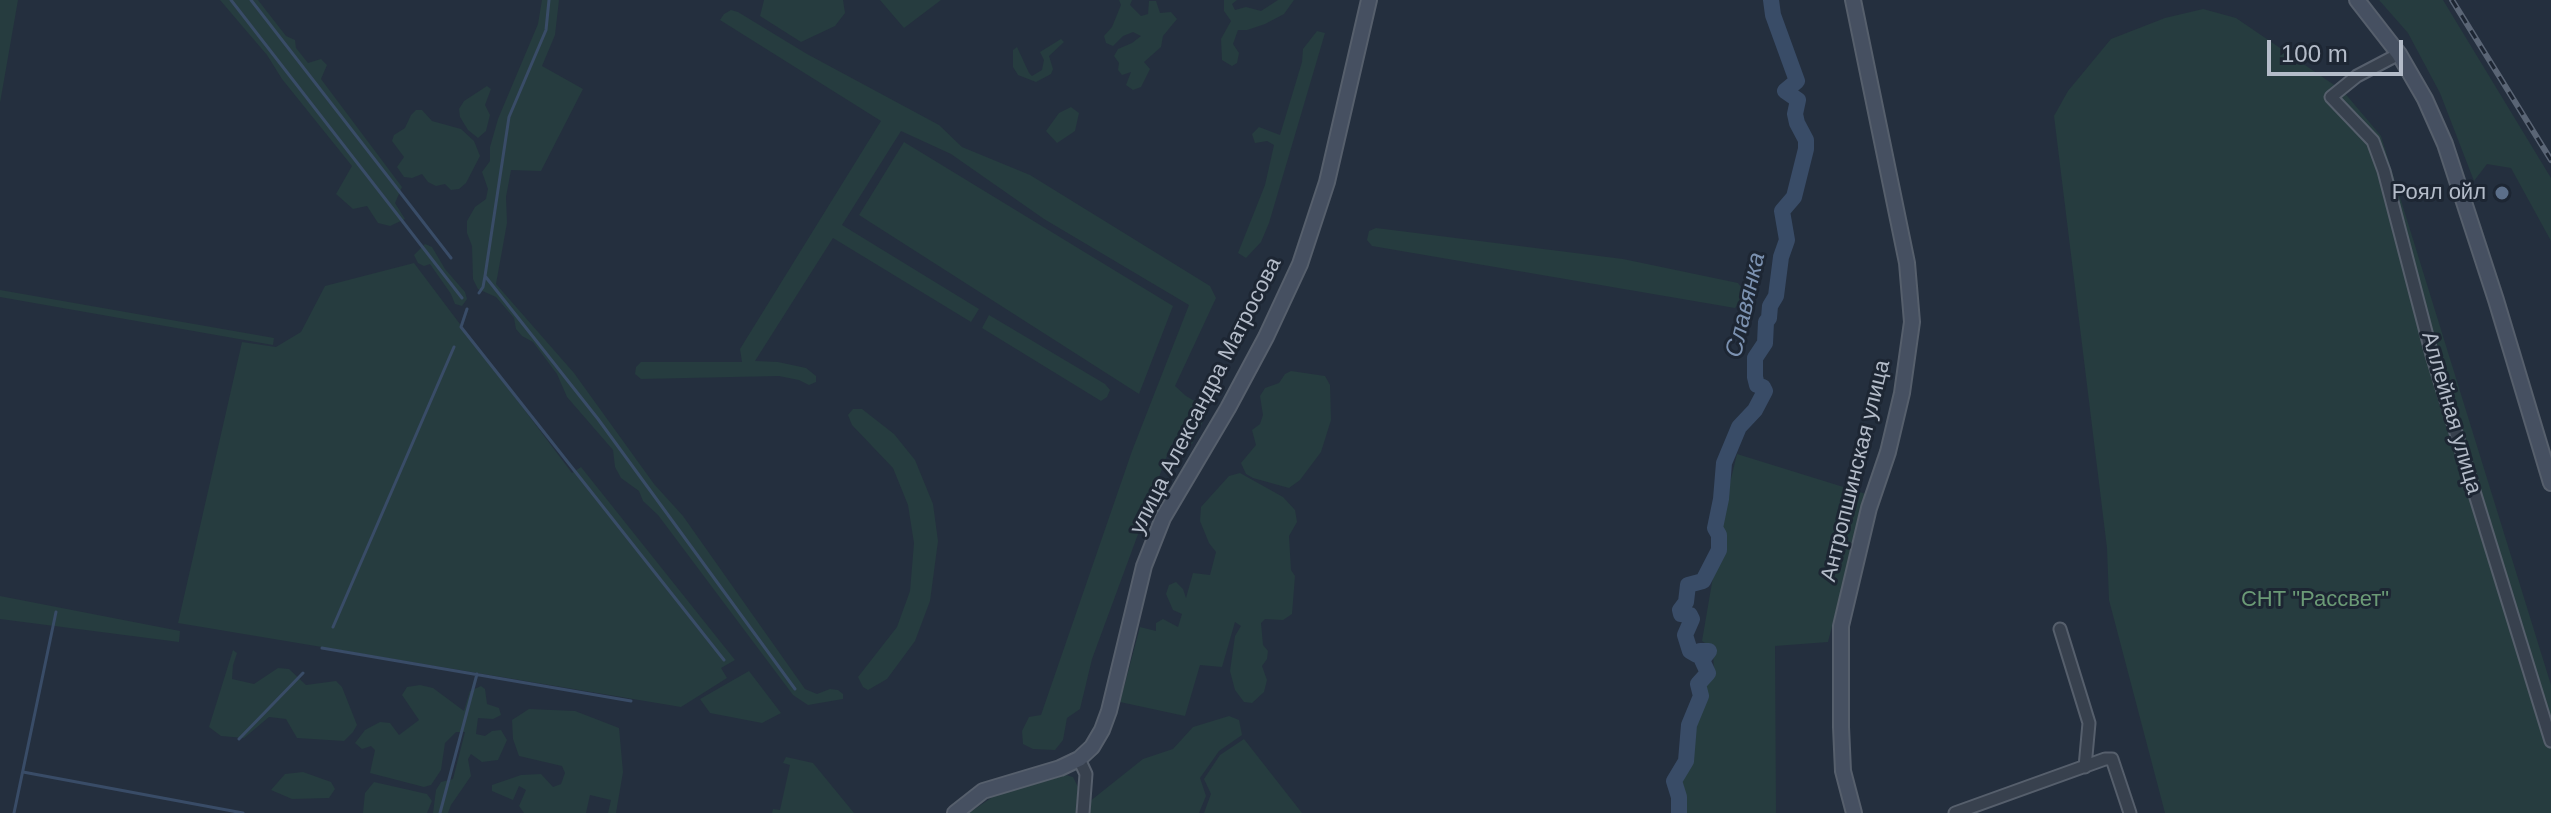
<!DOCTYPE html>
<html>
<head>
<meta charset="utf-8">
<style>
  body { margin:0 }
  #map { position:relative; width:2551px; height:813px; overflow:hidden; background:#242f3e; font-family:Arial,sans-serif }
  canvas { display:block }
  .scale { position:absolute; left:2267px; top:40px; width:136px; height:36px; box-sizing:border-box; border:4px solid #b4bcc9; border-top:0; padding-left:10px; font-size:24px; line-height:28px; white-space:nowrap; color:#b4bcc9; -webkit-text-stroke:6px #1d2633; paint-order:stroke }
</style>
</head>
<body>
<div id="map">
<canvas width="2551" height="813"></canvas>
<div class="scale">100 m</div>
</div>
<script>
const g = document.querySelector('canvas').getContext('2d');
g.lineJoin = 'round';
function paint(path, color) {
  g.fillStyle = color;
  g.fill(path, 'evenodd');
}
function shape(rows) {
  const path = new Path2D();
  for (const r of rows) {
    path.moveTo(r[0], r[1]);
    for (let i = 2; i < r.length; i += 2) path.lineTo(r[i], r[i + 1]);
  }
  return path;
}
function trace(path, color, width, dash) {
  g.strokeStyle = color;
  g.lineWidth = width;
  g.lineCap = dash ? 'butt' : 'round';
  g.setLineDash(dash || []);
  g.stroke(path);
}
function label(font, color, halo, rows, align = 'center') {
  g.font = font + ' Arial,sans-serif';
  g.lineWidth = 6;
  g.setLineDash([]);
  g.textBaseline = 'middle';
  g.strokeStyle = halo;
  g.fillStyle = color;
  for (const [text, x, y, turn = 0] of rows) {
    g.save();
    g.translate(x, y);
    g.rotate((+turn || 0) * Math.PI / 180);
    g.textAlign = isNaN(turn) ? turn : align;
    if (halo) g.strokeText(text, 0, 0);
    g.fillText(text, 0, 0);
    g.restore();
  }
}
paint(shape([
  [0,0,18,0,0,103],
  [220,0,258,0,286,36,295,40,296,48,308,63,321,59,327,65,321,79,402,187,395,203,405,219,390,226,378,223,367,206,353,209,336,194,352,166,282,79,267,55],
  [542,0,559,0,555,35,542,66,583,89,541,171,511,170,506,197,507,223,496,284,574,373,654,484,683,516,805,689,817,694,830,689,838,690,843,694,843,699,808,705,793,695,658,515,643,501,639,491,621,478,615,467,613,450,567,397,557,374,533,342,522,336,516,329,514,318,496,297,478,289,473,279,472,246,467,233,467,221,475,207,486,199,488,189,482,172,490,161,490,147,498,119,538,24],
  [764,0,843,0,845,13,835,26,801,42,760,16],
  [880,0,941,0,904,28],
  [1119,0,1132,0,1130,5,1141,16,1148,14,1149,1,1156,1,1160,13,1171,12,1177,19,1163,36,1161,47,1144,62,1150,69,1141,87,1133,90,1126,85,1131,72,1122,75,1118,70,1119,63,1114,56,1118,49,1132,43,1141,36,1133,32,1123,36,1113,46,1106,43,1104,36,1112,27,1121,5],
  [1224,0,1237,0,1232,4,1235,10,1246,7,1261,11,1278,0,1294,0,1284,14,1265,24,1247,30,1238,30,1233,44,1239,53,1237,63,1232,66,1222,60,1221,39,1231,21,1224,11],
  [2379,0,2443,0,2551,178,2551,241,2511,168,2487,164,2474,181,2440,93,2408,33],
  [2203,9,2236,18,2343,91,2381,136,2551,685,2551,813,2165,813,2109,600,2107,548,2054,116,2068,91,2111,39,2165,18],
  [731,10,738,12,807,54,939,125,962,147,1030,175,1210,286,1216,298,1175,386,1186,396,1205,407,1207,413,1192,444,1186,448,1175,439,1169,450,1092,659,1080,709,1067,718,1063,740,1055,750,1033,749,1023,744,1022,731,1029,717,1041,715,1132,451,1189,305,1044,219,951,154,901,131,842,225,979,309,971,322,833,238,755,361,778,362,806,368,816,376,816,382,809,385,799,380,779,376,641,379,635,374,636,367,641,362,742,362,740,349,881,121,720,20,724,14],
  [1317,31,1325,33,1269,223,1261,242,1246,258,1238,253,1265,185,1274,145,1267,141,1255,143,1252,134,1259,127,1280,135,1302,62,1303,49],
  [1061,39,1064,42,1049,56,1053,69,1051,74,1036,82,1018,75,1013,67,1013,50,1017,47,1029,73,1032,76,1042,70,1044,60,1040,52],
  [487,86,491,89,485,105,490,115,486,131,478,138,468,130,460,117,459,109,464,101],
  [1071,107,1079,113,1075,131,1057,143,1046,131,1059,113],
  [416,110,422,110,432,121,461,129,474,141,480,156,466,183,459,189,451,190,445,184,436,186,428,182,422,174,412,178,404,177,397,167,404,157,392,141,394,135,405,128,411,115],
  [904,142,1173,306,1139,394,859,215],
  [1376,228,1623,259,1738,283,1741,287,1741,301,1735,308,1372,246,1367,240,1369,231],
  [425,244,432,247,445,269,465,292,467,299,462,306,455,304,451,294,430,264,424,266,418,263,414,255],
  [414,263,572,473,581,467,735,660,721,668,727,678,681,707,178,623,242,342,276,347,301,332,325,286],
  [0,290,274,338,273,345,0,297],
  [989,315,1105,384,1110,390,1107,397,1101,401,982,328],
  [1291,371,1325,376,1330,385,1331,420,1321,452,1300,480,1289,488,1253,478,1246,474,1241,463,1256,445,1252,430,1260,424,1263,415,1260,396,1265,388,1279,383,1285,374],
  [853,409,862,409,894,434,915,460,933,504,938,541,930,601,915,641,887,679,868,690,863,687,858,677,897,627,910,591,914,543,908,505,893,468,852,425,848,415],
  [1737,454,1866,494,1828,642,1775,646,1776,813,1685,813,1680,780,1691,758,1691,737,1702,689,1714,675,1713,648,1702,641,1727,495],
  [1240,473,1283,497,1295,510,1297,522,1289,536,1291,570,1295,576,1292,614,1283,620,1265,619,1261,623,1263,645,1268,651,1267,659,1262,666,1267,680,1264,692,1252,703,1244,702,1235,690,1230,671,1235,636,1241,626,1235,622,1222,667,1200,665,1185,716,1120,702,1140,627,1156,631,1156,623,1163,619,1178,627,1182,614,1173,610,1166,594,1169,585,1176,582,1183,589,1186,598,1193,573,1210,575,1216,552,1209,543,1200,521,1201,507,1229,476],
  [0,596,180,631,179,642,0,619],
  [233,650,237,653,233,665,232,679,254,684,278,668,289,669,306,685,336,681,342,687,357,725,353,732,344,741,297,738,286,719,269,717,244,738,221,736,209,727],
  [749,671,781,713,762,723,710,713,700,699],
  [420,685,433,688,464,711,470,691,481,686,485,689,487,704,499,708,501,715,493,719,478,718,476,734,485,736,492,731,501,730,507,740,498,760,482,762,471,754,468,759,471,776,451,805,448,813,433,813,436,790,441,782,453,779,465,732,456,732,445,743,441,770,431,785,424,787,370,773,375,750,371,746,362,749,355,743,365,730,380,722,390,723,399,735,419,720,402,695,407,687],
  [529,709,575,711,619,728,623,772,616,813,608,813,611,800,590,795,586,813,524,813,519,806,526,790,519,786,513,800,492,791,492,785,521,775,541,774,553,787,561,784,565,773,562,766,519,756,513,739,512,720],
  [1229,716,1239,720,1242,735,1219,751,1200,778,1206,796,1199,813,1090,813,1089,802,1143,759,1173,749,1193,727],
  [1244,739,1302,813,1204,813,1211,794,1204,779,1220,755],
  [786,757,813,763,854,813,772,813,773,809,780,810,790,765,783,763],
  [303,772,331,782,335,789,329,798,292,799,271,790,285,774],
  [1066,775,1073,777,1078,787,1076,813,969,813,994,796],
  [374,782,427,794,432,801,427,813,363,813,365,793]
]), '#263c3f');
trace(shape([
  [231,0,462,298],
  [251,0,451,258],
  [485,276,598,419,795,689],
  [479,293,483,287,485,276,509,117,546,30,549,0],
  [467,309,461,327,724,660],
  [333,627,454,347],
  [322,648,631,701],
  [239,739,303,673],
  [23,772,243,813],
  [14,813,56,612],
  [440,813,477,674]
]), '#394c67', 3);
trace(shape([
  [1679,813,1679,797,1674,781,1686,761,1689,725,1701,696,1698,684,1708,673,1702,660,1709,651,1700,651,1697,655,1690,651,1685,635,1692,619,1690,615,1681,614,1680,610,1686,602,1688,585,1703,581,1719,550,1719,535,1715,528,1721,499,1724,463,1739,427,1755,410,1765,391,1763,387,1757,385,1755,377,1755,358,1765,343,1766,322,1769,318,1770,306,1776,296,1781,257,1787,240,1782,211,1794,197,1806,149,1806,140,1797,123,1795,114,1798,100,1785,91,1797,81,1773,15,1771,0]
]), '#394c67', 16);
const street = shape([
  [2399,54,2357,76,2331,97,2373,141,2384,171,2432,355,2551,741],
  [2060,629,2089,723,2085,767],
  [1079,759,1086,774,1083,813],
  [1955,813,2105,759,2112,759,2130,813]
]);
const secondary = shape([
  [1853,0,1907,263,1912,322,1902,393,1888,452,1869,508,1841,626,1841,727,1843,771,1854,813],
  [2357,0,2399,54,2425,99,2445,144,2496,300,2551,483],
  [955,813,983,791,1060,768,1079,759,1092,747,1102,730,1109,711,1144,566,1163,518,1228,408,1266,337,1300,264,1327,182,1369,0]
]);
trace(street, '#565f6c', 15);
trace(secondary, '#565f6c', 18);
trace(street, '#38414e', 11);
trace(secondary, '#465061', 14);
const rail = shape([
  [2452,0,2551,160]
]);
trace(rail, '#5a6575', 6);
trace(rail, '#1d2633', 3, [9]);
for (const [x, y, r, color] of [
  [2502,193,8,"#5c6f8a"]
]) {
  const dot = new Path2D();
  dot.arc(x, y, r, 0, 2 * Math.PI);
  g.fillStyle = color;
  g.fill(dot);
  trace(dot, '#1d2633', 3);
}
label('22px', '#b4bcc9', '#1d2633', [
  ["Роял ойл",2486,193]
], 'right');
label('22px', '#b4bcc9', '#1d2633', [
  ["улица Александра Матросова",1206,396,-63],
  ["Аллейная улица",2451,413,74],
  ["Антропшинская улица",1856,471,-76]
]);
label('22px', '#6b9a76', '#1d2633', [
  ["СНТ \"Рассвет\"",2315,600]
]);
label('italic 24px', '#7c92b1', '#1d2633', [
  ["Славянка",1746,305,-77]
]);
</script>
</body>
</html>
